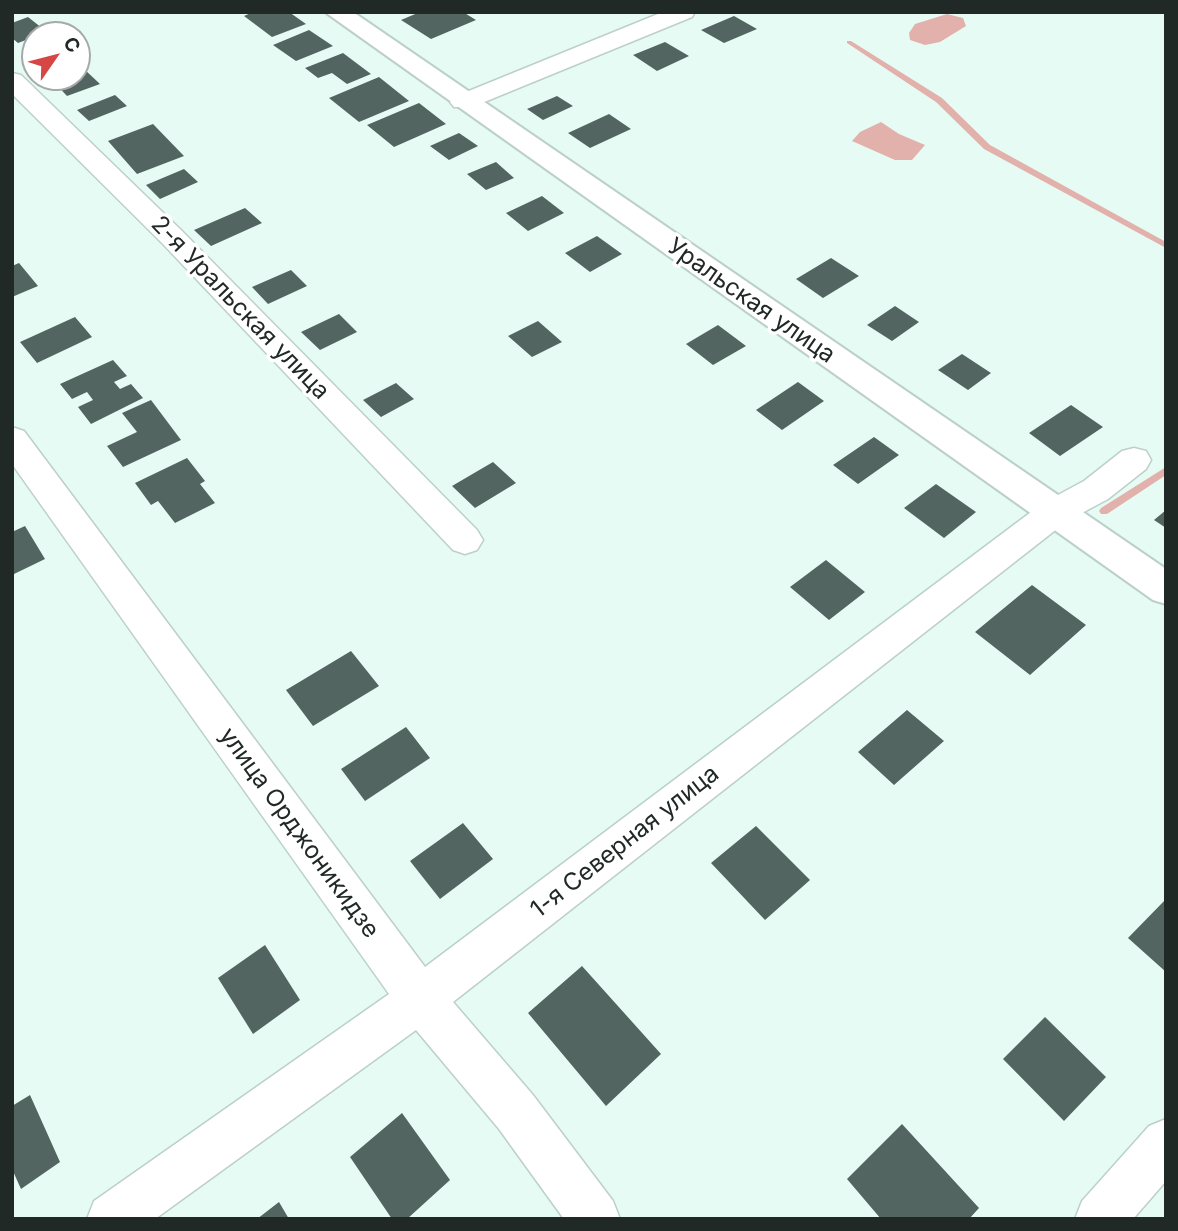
<!DOCTYPE html>
<html>
<head>
<meta charset="utf-8">
<style>
  body { margin:0 }
  #map { position:relative; width:1178px; height:1231px; overflow:hidden; background:#e6fbf4; font-family:Inter,sans-serif }
  canvas { display:block }
  .frame { position:absolute; inset:0; border:14px solid #212927; pointer-events:none }
  .north { position:absolute; left:21px; top:21px; width:70px; height:70px; box-sizing:border-box; background:#fff; border:2px solid #a6a9a9; border-radius:50%; rotate:55deg; font-size:19px; font-weight:700; line-height:28px; text-align:center; color:#212927 }
  .north::after { content:''; display:block; margin:auto; width:24px; height:32px; background:#d64645; clip-path:polygon(50% 0,100% 100%,50% 72%,0 100%) }
</style>
</head>
<body>
<div id="map">
<canvas width="1178" height="1231"></canvas>
<div class="frame"></div>
<div class="north">С</div>
</div>
<script>
const g = document.querySelector('canvas').getContext('2d');
g.lineJoin = 'round';
function paint(path, color) {
  g.fillStyle = color;
  g.fill(path, 'evenodd');
}
function shape(rows) {
  const path = new Path2D();
  for (const r of rows) {
    path.moveTo(r[0], r[1]);
    for (let i = 2; i < r.length; i += 2) path.lineTo(r[i], r[i + 1]);
  }
  return path;
}
function trace(path, color, width, dash) {
  g.strokeStyle = color;
  g.lineWidth = width;
  g.lineCap = dash ? 'butt' : 'round';
  g.setLineDash(dash || []);
  g.stroke(path);
}
function label(font, color, halo, rows, align = 'center') {
  g.font = font + ' Inter,sans-serif';
  g.lineWidth = 7;
  g.setLineDash([]);
  g.textBaseline = 'middle';
  g.strokeStyle = halo;
  g.fillStyle = color;
  for (const [text, x, y, turn = 0] of rows) {
    g.save();
    g.translate(x, y);
    g.rotate((+turn || 0) * Math.PI / 180);
    g.textAlign = isNaN(turn) ? turn : align;
    if (halo) g.strokeText(text, 0, 0);
    g.fillText(text, 0, 0);
    g.restore();
  }
}
paint(shape([
  [947,14,963,18,966,26,940,42,925,45,910,40,909,33,915,24],
  [881,122,899,134,925,145,912,160,895,160,852,141,860,132]
]), '#e2b1ac');
paint(shape([
  [847,41,851,41,942,98,990,145,1166,242,1166,248,984,149,936,102,847,43,847,41],
  [1166,467,1166,475,1107,514,1101,514,1099,511,1101,508,1166,467]
]), '#e2b1ac');
paint(shape([
  [253,12,289,12,306,24,272,37,244,16],
  [420,12,463,12,476,20,431,39,401,20],
  [734,16,757,29,724,43,701,30],
  [28,17,47,32,18,43,12,38,12,23],
  [309,30,333,46,296,61,273,45],
  [665,42,689,56,657,71,633,55],
  [343,53,371,74,347,84,332,73,318,78,305,68],
  [84,69,100,84,67,96,52,80,77,77,77,71],
  [379,77,409,101,359,122,329,98],
  [115,95,127,106,89,121,77,110],
  [557,96,573,106,543,120,527,109],
  [419,103,446,124,394,147,367,125],
  [609,114,631,129,590,148,568,133],
  [153,124,184,156,137,174,108,141],
  [459,133,478,146,449,160,430,146],
  [496,162,514,178,486,190,467,174],
  [184,169,198,182,160,199,146,185],
  [542,196,564,213,528,231,506,213],
  [245,208,262,223,211,246,194,230],
  [597,236,622,254,590,272,565,253],
  [831,258,859,276,823,298,796,279],
  [19,263,38,286,12,297,12,266],
  [291,270,307,286,268,304,252,287],
  [895,306,919,322,892,341,867,325],
  [339,314,357,332,320,350,301,332],
  [75,317,92,337,37,363,20,342],
  [538,321,562,342,532,357,508,336],
  [718,325,746,346,713,365,686,344],
  [962,354,991,373,968,390,938,370],
  [113,360,127,376,114,382,120,389,131,384,143,398,91,424,78,407,93,400,87,392,72,399,60,384],
  [798,382,824,401,782,430,756,410],
  [396,383,414,399,381,417,363,400],
  [151,400,181,440,123,467,107,446,137,432,122,413],
  [1071,405,1103,427,1060,456,1029,433],
  [874,437,899,455,858,484,833,465],
  [187,458,205,481,200,484,215,503,175,523,158,501,151,505,135,483],
  [493,462,516,483,475,508,452,486],
  [936,484,976,512,944,538,904,508],
  [1166,510,1166,528,1154,520],
  [25,526,45,559,12,575,12,532],
  [826,560,865,592,829,620,790,587],
  [1032,585,1086,625,1030,675,975,632],
  [351,651,379,686,313,726,286,690],
  [907,710,944,741,894,785,858,752],
  [406,727,430,758,365,801,341,769],
  [463,823,493,859,440,899,410,861],
  [756,826,810,880,765,920,711,863],
  [1166,899,1166,972,1128,938],
  [265,945,300,1000,253,1034,218,978],
  [582,966,661,1054,606,1106,528,1013],
  [1045,1017,1106,1077,1064,1121,1003,1059],
  [30,1095,60,1162,21,1189,12,1169,12,1106],
  [402,1113,450,1180,407,1219,392,1219,350,1157],
  [902,1124,979,1208,969,1219,881,1219,847,1179],
  [279,1202,289,1219,257,1219]
]), '#536560');
const minor = shape([
  [663,12,695,12,692,17,472,107,454,107,450,102,454,97,663,12],
  [12,73,21,75,182,231,477,530,483,540,477,550,465,554,453,550,162,243,12,94,12,73],
  [12,427,24,431,425,967,1043,503,1084,481,1122,451,1134,448,1146,451,1151,460,1146,469,1108,499,1067,521,453,1002,533,1095,613,1201,620,1219,564,1219,499,1129,416,1030,155,1219,87,1219,94,1201,389,994,12,464,12,427],
  [1166,1119,1166,1181,1133,1219,1075,1219,1082,1201,1149,1126,1166,1119]
]);
const secondary = shape([
  [325,12,353,12,1166,569,1166,604,1153,600,325,12]
]);
trace(minor, '#bcd0ca', 3);
trace(secondary, '#bcd0ca', 4);
paint(minor, '#fff');
paint(secondary, '#fff');
label('24px', '#212927', '#fff', [
  ["Уральская улица",751,301,35],
  ["2-я Уральская улица",240,308,46],
  ["улица Орджоникидзе",299,833,54],
  ["1-я Северная улица",625,842,-38]
]);
</script>
</body>
</html>
